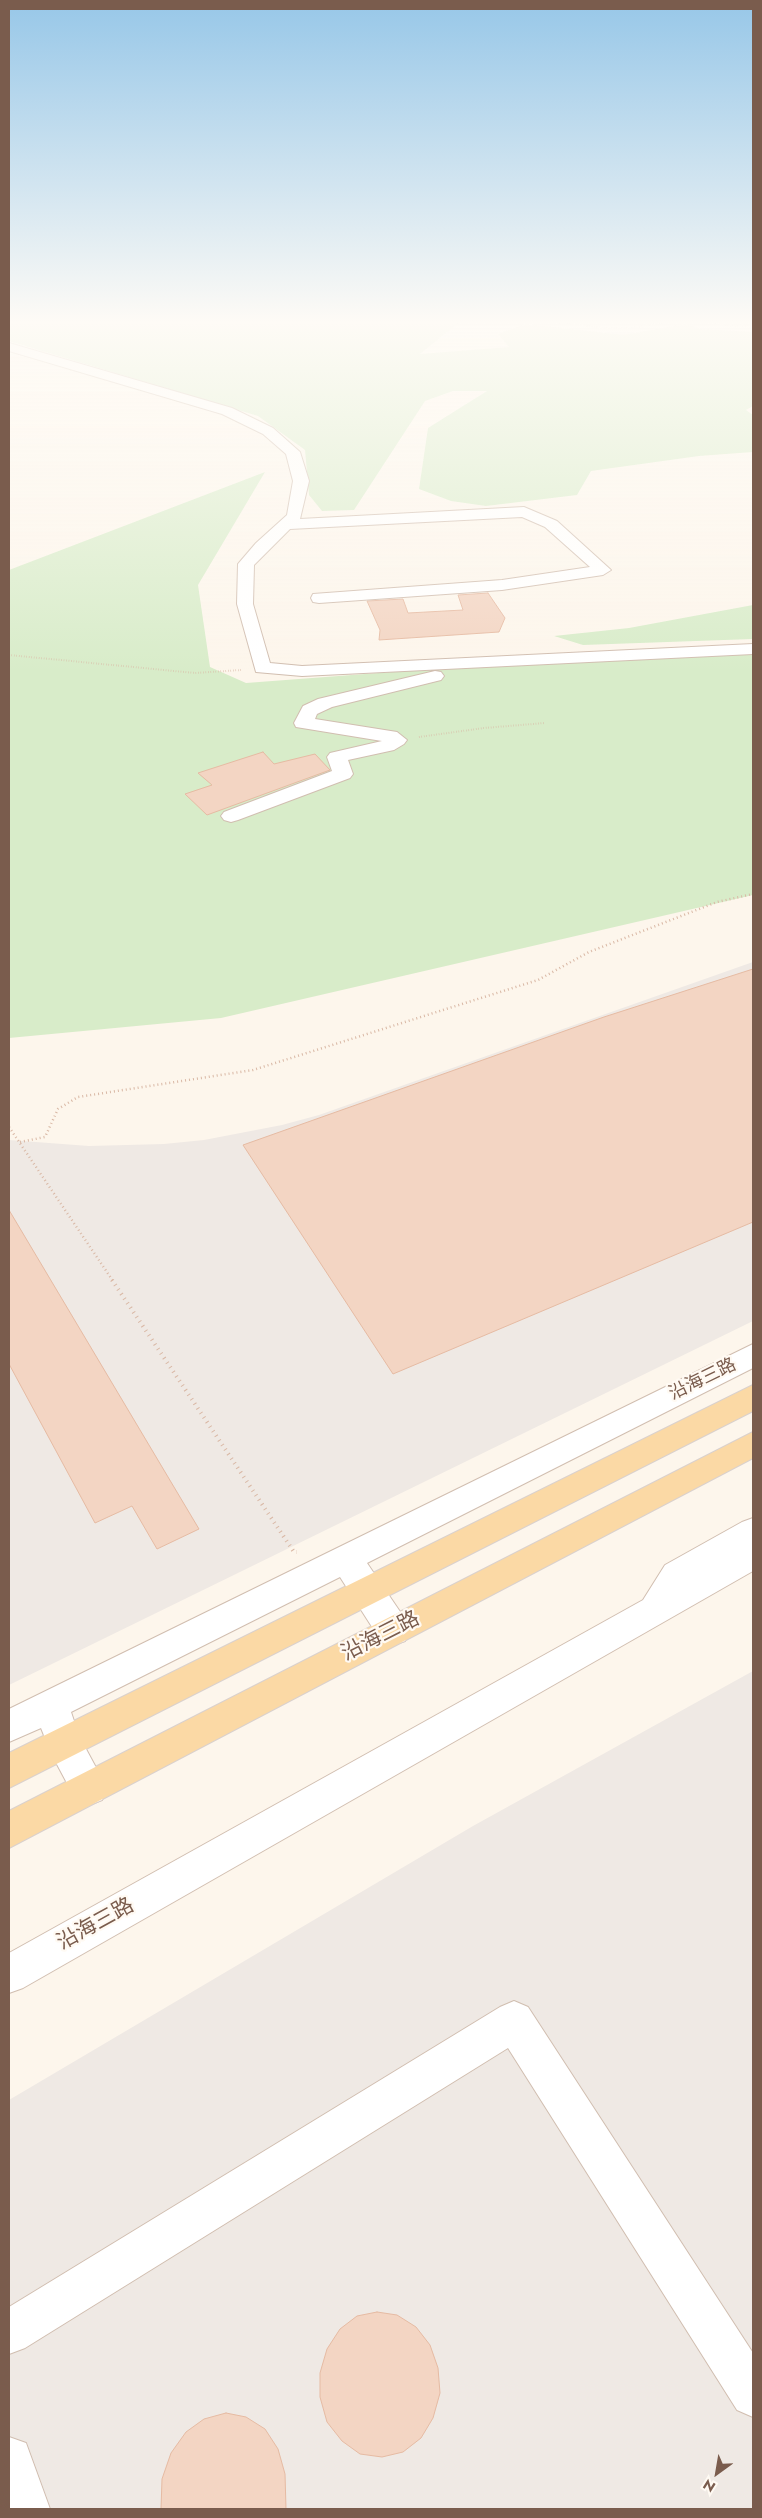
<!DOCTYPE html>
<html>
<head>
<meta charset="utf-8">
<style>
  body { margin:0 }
  #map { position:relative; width:762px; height:2518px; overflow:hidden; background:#fdf6ec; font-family:Jost,sans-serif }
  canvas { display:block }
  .frame { position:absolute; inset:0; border:10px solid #7a5c4d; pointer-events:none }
  .north { position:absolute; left:692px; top:2448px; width:50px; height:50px; -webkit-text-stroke:4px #fffaf3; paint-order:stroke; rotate:212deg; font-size:14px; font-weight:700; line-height:20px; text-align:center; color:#7a5c4d }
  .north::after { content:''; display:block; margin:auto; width:18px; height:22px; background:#7a5c4d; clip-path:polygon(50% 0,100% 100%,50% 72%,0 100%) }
</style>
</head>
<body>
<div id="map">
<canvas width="762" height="2518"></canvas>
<div class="frame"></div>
<div class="north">N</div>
</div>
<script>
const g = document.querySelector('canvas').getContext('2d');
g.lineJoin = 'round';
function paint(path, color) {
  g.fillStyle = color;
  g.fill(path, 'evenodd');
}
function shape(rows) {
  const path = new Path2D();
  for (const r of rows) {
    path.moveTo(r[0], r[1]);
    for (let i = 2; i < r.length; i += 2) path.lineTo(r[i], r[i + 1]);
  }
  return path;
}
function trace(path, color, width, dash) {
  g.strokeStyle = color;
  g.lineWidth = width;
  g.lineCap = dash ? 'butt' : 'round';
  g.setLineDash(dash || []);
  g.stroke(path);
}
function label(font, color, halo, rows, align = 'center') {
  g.font = font + ' Jost,"Noto Sans TC",sans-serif';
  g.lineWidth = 4.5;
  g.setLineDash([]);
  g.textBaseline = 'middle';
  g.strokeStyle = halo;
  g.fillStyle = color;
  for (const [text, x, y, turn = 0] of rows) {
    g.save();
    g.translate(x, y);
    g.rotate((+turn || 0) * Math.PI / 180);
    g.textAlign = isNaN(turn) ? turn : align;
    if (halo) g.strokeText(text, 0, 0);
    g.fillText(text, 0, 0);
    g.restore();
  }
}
paint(shape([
  [753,962,753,1321,9,1685,9,1140,89,1146,164,1144,204,1140,282,1125,319,1115],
  [753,1671,753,2509,9,2509,9,2100,473,1826]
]), '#efe9e4');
paint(shape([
  [9,320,472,320,458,323,420,354,509,347,498,334,526,324,623,335,685,324,700,329,753,332,753,406,746,410,753,415,753,452,699,456,591,471,577,495,486,506,451,501,419,489,428,428,487,391,453,391,425,401,354,510,322,511,309,495,305,450,258,416,9,341],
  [265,472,198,585,210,667,246,683,537,661,753,654,753,895,221,1018,9,1038,9,570],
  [753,605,753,639,583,645,554,636,629,628]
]), '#d8ecc9');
const building = shape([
  [488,593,505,618,499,632,379,640,380,630,367,601,403,599,408,613,463,610,458,595,488,593],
  [263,752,274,764,315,754,330,770,207,815,185,794,212,785,198,773,263,752],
  [753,969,753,1222,393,1374,243,1145,604,1017,753,969],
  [9,1210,199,1529,157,1549,132,1506,95,1523,9,1364,9,1210],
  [377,2312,397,2315,416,2327,430,2345,438,2368,440,2393,433,2418,421,2438,403,2452,382,2457,360,2454,342,2441,327,2422,320,2397,320,2373,327,2349,340,2329,357,2316,377,2312],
  [226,2413,246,2417,265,2429,278,2449,285,2474,286,2509,161,2509,162,2479,171,2453,186,2432,204,2419,226,2413]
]);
paint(building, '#f3d5c3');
trace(building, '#e6bba3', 1);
const minor = shape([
  [9,343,232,408,273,428,300,452,309,481,300,519,524,507,557,521,611,570,603,575,502,590,319,603,313,602,311,598,313,594,502,580,590,567,545,527,522,517,290,529,254,565,253,604,270,663,302,666,753,644,753,654,302,676,256,672,237,604,238,564,256,543,287,515,293,481,286,454,263,434,222,414,9,351,9,343],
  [435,671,441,672,444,676,441,680,332,707,317,714,315,719,397,732,407,740,404,744,394,750,348,760,353,774,350,778,238,820,231,822,224,820,221,816,224,812,332,771,327,757,330,753,382,741,296,727,294,723,303,706,318,699,435,671],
  [753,1344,753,1368,367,1563,405,1619,410,1630,405,1641,393,1645,381,1641,340,1577,71,1712,79,1736,107,1788,102,1800,89,1805,76,1800,52,1755,41,1728,9,1742,9,1709,753,1344],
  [753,1518,753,1571,23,1988,9,1993,9,1953,643,1600,665,1565,742,1522,753,1518],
  [514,2001,528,2007,753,2353,753,2417,737,2410,508,2048,25,2348,9,2354,9,2307,500,2007,514,2001],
  [9,2437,26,2443,50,2509,9,2509,9,2437]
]);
const major = shape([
  [753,1385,753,1411,9,1788,9,1753,753,1385],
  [753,1432,753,1458,9,1848,9,1811,753,1432]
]);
trace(minor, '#d1beb0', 2);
trace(major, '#dad1cd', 2);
trace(shape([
  [688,320,735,326,753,325],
  [552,322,605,328,632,328,676,320],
  [9,655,195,673,241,670],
  [419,737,484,728,545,723]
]), '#d9b8a5', 2, [0.5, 2]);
trace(shape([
  [9,1127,113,1281],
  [20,1142,45,1137,58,1109,78,1097,253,1070,538,980,589,952,717,902,753,894]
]), '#d9b8a5', 2.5, [1, 3]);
trace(shape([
  [112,1280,294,1552,297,1552]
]), '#d9b8a5', 4, [1, 4.5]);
paint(minor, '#fff');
paint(major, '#fbd9a5');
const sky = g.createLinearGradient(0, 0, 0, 672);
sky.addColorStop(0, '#97c7e8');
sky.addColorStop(0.48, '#fefbf6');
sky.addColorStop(1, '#fefbf600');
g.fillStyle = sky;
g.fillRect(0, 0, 762, 672);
label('18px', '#7a5c4d', '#fffaf3', [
  ["沿海三路",703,1380,-26]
]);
label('21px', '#7a5c4d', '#fffaf3', [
  ["沿海三路",381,1637,-27],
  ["沿海三路",96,1925,-29]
]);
</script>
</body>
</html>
